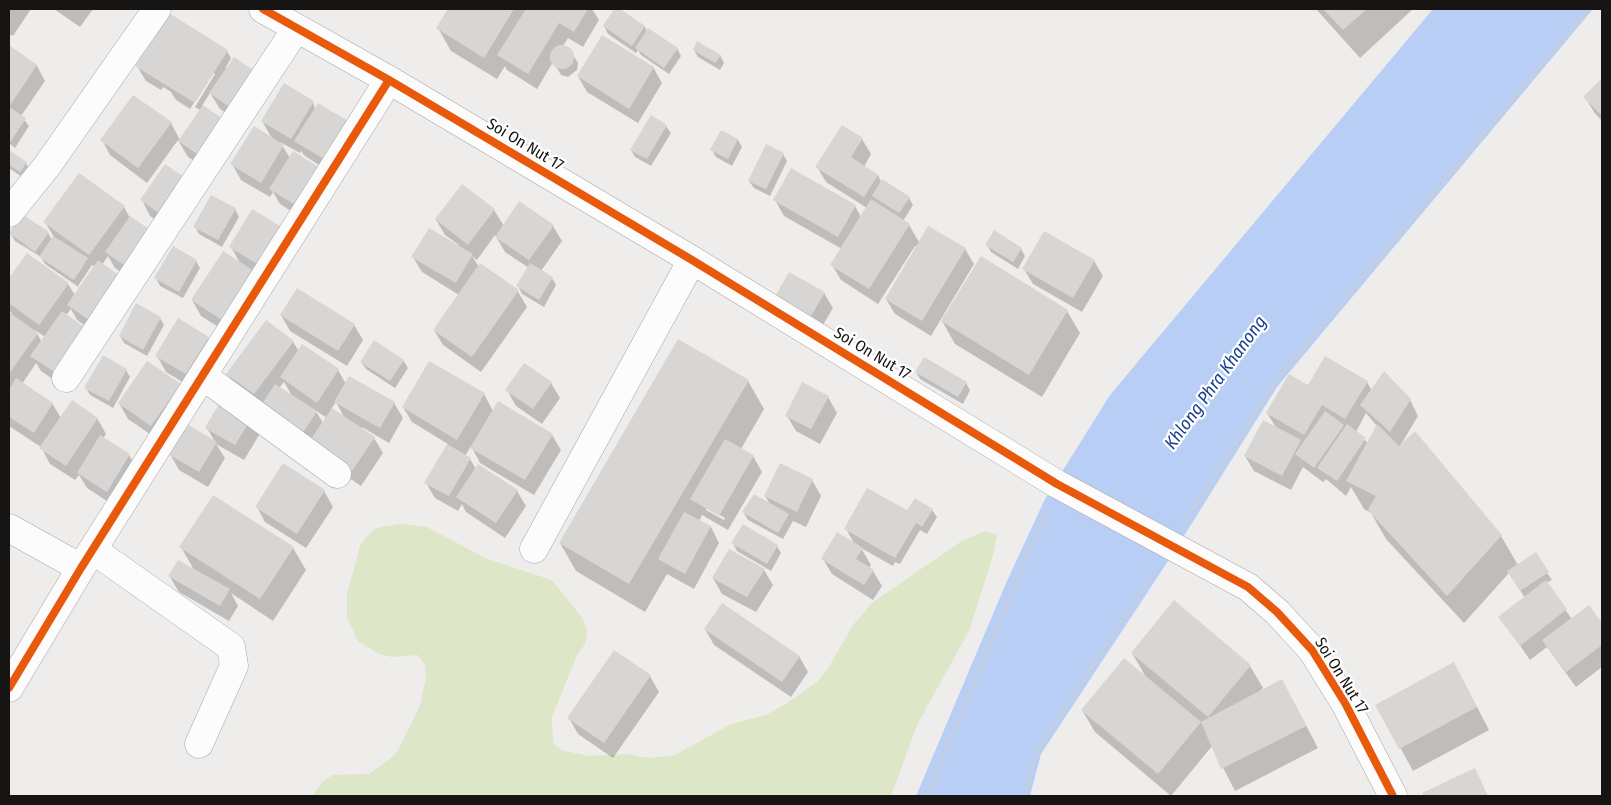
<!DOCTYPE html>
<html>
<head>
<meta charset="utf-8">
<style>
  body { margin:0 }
  #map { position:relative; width:1611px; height:805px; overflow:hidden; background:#efedeb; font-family:"Fira Sans Condensed",sans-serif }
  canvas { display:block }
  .frame { position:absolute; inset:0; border:10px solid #171514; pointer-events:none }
</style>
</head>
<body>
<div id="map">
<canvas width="1611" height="805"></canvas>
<div class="frame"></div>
</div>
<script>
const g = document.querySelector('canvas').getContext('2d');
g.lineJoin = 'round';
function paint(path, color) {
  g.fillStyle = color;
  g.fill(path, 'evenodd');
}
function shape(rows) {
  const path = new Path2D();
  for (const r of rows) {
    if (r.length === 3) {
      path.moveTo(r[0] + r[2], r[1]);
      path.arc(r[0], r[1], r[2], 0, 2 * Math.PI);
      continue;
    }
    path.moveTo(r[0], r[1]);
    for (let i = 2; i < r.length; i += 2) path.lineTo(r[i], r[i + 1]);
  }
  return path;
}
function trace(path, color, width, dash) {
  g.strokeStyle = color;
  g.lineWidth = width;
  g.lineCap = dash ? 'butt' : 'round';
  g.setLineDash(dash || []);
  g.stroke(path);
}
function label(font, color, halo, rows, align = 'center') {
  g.font = font + ' "Fira Sans Condensed",sans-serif';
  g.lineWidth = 4.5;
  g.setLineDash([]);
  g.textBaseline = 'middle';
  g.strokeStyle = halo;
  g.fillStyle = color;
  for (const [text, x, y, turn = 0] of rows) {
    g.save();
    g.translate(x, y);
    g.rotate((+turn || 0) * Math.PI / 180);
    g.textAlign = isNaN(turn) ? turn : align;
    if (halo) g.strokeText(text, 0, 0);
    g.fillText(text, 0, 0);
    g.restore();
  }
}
paint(shape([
  [401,524,427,527,485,558,552,580,583,619,587,631,585,644,577,655,552,717,553,743,562,750,588,756,626,754,650,758,675,755,731,724,766,715,786,704,818,681,827,670,853,625,873,602,962,541,985,531,997,535,992,559,969,631,917,725,891,796,313,796,322,782,333,775,369,774,390,759,398,750,421,703,426,677,425,665,418,655,392,657,379,654,358,641,347,618,347,594,360,546,367,536,376,528]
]), '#dde6c7');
paint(shape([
  [1433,9,1593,9,1277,387,1174,552,1041,754,1030,796,916,796,1007,581,1045,499,1110,395]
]), '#b9cef5');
paint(shape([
  [9,9,31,9,13,36,9,34],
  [54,9,93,9,80,27],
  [450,9,592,9,599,20,583,47,568,38,563,46,566,46,573,55,578,63,577,70,568,77,561,75,553,62,537,89,507,70,505,66,497,79,451,51,438,28],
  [616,9,645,27,647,32,677,48,681,56,669,74,641,55,638,50,636,53,608,34,604,26],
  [1316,9,1413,9,1360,58],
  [9,46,37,66,45,81,21,116,29,126,15,148,9,143],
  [694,50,720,55,724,63,720,70,698,57],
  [227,51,231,58,226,67,243,125,220,109,210,93,202,106,212,173,188,157,178,140,147,183,110,155,102,140,171,123,180,140,200,110,195,107,215,74,213,73,190,109,176,100,171,92,163,87,161,90,146,81,137,66],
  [653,67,662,83,638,123,587,92,578,76],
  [1602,80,1602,121,1594,112,1585,97],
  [313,102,333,174,305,156,301,151,300,153,280,142,290,158,308,222,280,204,273,192,270,197,241,180,232,164,273,140,262,121],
  [666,126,671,133,651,166,635,157,631,150],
  [722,131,738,140,742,147,732,166,716,157,712,150],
  [862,139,871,154,864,167,878,175,881,182,909,198,913,205,903,221,909,225,919,242,965,249,974,264,931,336,895,314,886,299,917,247,915,246,878,304,841,280,832,265,842,249,784,216,775,200,792,170,855,206,861,217,867,208,826,182,817,167],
  [9,152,26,163,30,171,25,179,9,168],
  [783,154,787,161,770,196,754,188,749,181],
  [165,166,174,232,150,216,142,200],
  [124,207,130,218,139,284,115,268,108,256,102,265,101,337,77,320,71,309,66,315,65,388,41,371,36,363,22,384,52,403,61,418,97,418,106,434,103,439,129,455,138,470,116,507,87,488,79,475,75,480,50,464,41,447,9,426,9,318,12,313,9,311,9,280,27,254,68,284,75,295,80,288,45,264,41,257,15,241,10,233,48,233,52,240,54,237,45,222],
  [92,265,95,267,80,288,78,286],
  [35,330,45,337,42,342],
  [235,209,239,217,222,247,199,234,195,227],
  [494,210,504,226,553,226,562,241,541,271,552,278,556,285,544,307,522,294,518,286,529,268,505,252,495,235,477,260,472,256,479,267,480,265,518,292,527,307,481,372,443,345,434,330,459,295,422,272,413,257,459,245,445,235,436,220],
  [281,228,231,335,201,316,192,300,240,263,231,247],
  [987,245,1021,249,1025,256,1018,269,991,252],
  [196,261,200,268,183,298,160,286,156,278],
  [1094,261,1103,276,1082,312,1033,284,1024,269],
  [824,293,833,308,820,330,786,310,777,295],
  [1067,311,1080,333,1042,397,955,344,942,321],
  [281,315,354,325,363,340,347,366,290,331],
  [160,318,164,325,147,356,124,343,120,336],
  [208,338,216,353,194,389,166,372,157,356],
  [293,342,299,351,338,370,346,384,350,378,394,403,403,418,389,443,362,427,361,429,374,438,383,453,361,486,319,457,237,389,228,374],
  [284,382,292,396,279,388],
  [336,402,345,419,331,409],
  [315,410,327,418,323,423],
  [403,360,408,368,395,388,366,369,361,362],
  [126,370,130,377,113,408,90,395,86,388],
  [916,372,966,383,970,390,963,404,920,379],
  [748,381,764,409,741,449,753,456,762,472,728,530,702,515,699,521,711,527,719,543,694,589,667,574,645,612,576,571,560,543],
  [706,507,725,518,724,520,706,510],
  [1367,382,1372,391,1410,400,1418,416,1400,446,1501,536,1518,565,1547,573,1552,580,1546,583,1572,619,1589,607,1602,625,1602,667,1576,687,1547,647,1530,660,1500,617,1525,598,1509,573,1464,623,1386,539,1371,513,1364,509,1351,487,1346,496,1326,479,1323,482,1303,467,1291,490,1254,471,1245,456,1277,429,1267,413,1308,387],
  [1366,413,1377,426,1368,443,1356,432],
  [551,383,560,398,542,424,516,406,507,390],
  [180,385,189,400,160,441,128,419,119,403],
  [484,394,493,411,552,435,561,450,534,495,480,463,471,446,465,456,470,459,476,469,517,491,526,506,505,538,466,512,462,504,458,511,435,498,426,483,448,444,412,422,403,407],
  [828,397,837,413,820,444,796,431,787,416],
  [224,399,261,432,244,460,216,444,225,458,208,487,179,470,170,454,215,442,207,428],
  [812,480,821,496,806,527,793,521,783,539,748,520,744,513,770,504,765,496],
  [324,491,333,507,306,548,265,522,257,507],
  [932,510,937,517,927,534,920,530,900,564,895,562,893,566,861,548,871,565,869,568,873,571,882,586,873,600,832,574,823,559,855,545,846,529,906,511],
  [733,543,777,546,781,553,771,571,737,551],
  [181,547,293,548,306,570,273,621,231,593,238,606,229,621,179,592,170,577,194,570],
  [730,551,764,570,773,585,756,612,722,594,713,578],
  [705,629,799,656,808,672,791,697,714,645],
  [1132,653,1250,666,1263,688,1259,692,1282,680,1318,748,1235,791,1212,746,1171,796,1095,732,1082,710,1147,679],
  [650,676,659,692,613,758,578,734,569,718],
  [1466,686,1489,730,1413,771,1377,705],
  [1479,777,1487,796,1425,796,1424,793]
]), '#0003');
paint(shape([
  [448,9,514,9,484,58,436,28],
  [526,9,588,9,574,32,559,23,528,74,497,55],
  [614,9,620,9,645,26,632,46,603,26],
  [1323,9,1367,9,1343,30],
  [169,13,228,50,195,103,135,66],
  [648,28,678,48,664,68,635,48],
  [602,35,654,67,629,109,577,76],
  [697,41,721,55,715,63,693,50],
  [562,57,12],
  [9,45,37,65,11,104,9,102],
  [234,57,259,74,234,110,209,93],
  [1602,78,1602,116,1583,97],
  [284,83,314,101,291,139,261,121],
  [133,95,172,122,138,168,100,140],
  [318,103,348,121,324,159,294,141],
  [203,105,227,122,203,158,178,141],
  [9,107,26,118,11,141,9,140],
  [651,115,667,125,647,159,630,150],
  [842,125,863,138,851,157,878,175,864,197,815,167],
  [254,126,284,145,261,183,230,164],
  [721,130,738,139,728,159,710,150],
  [766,144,784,153,766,189,748,181],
  [9,150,27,162,20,172,9,165],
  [293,151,323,170,299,207,269,189],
  [165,164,190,181,165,217,140,200],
  [791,168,856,205,838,237,773,200],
  [79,173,125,206,89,255,43,222],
  [882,179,910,197,899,213,872,196],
  [462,184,495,209,468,245,435,219],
  [211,195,236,208,218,240,193,227],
  [871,199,910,224,869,289,830,265],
  [519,201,554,225,529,260,495,237],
  [252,209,282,227,259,265,229,247],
  [22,214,49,232,35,252,9,233],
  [130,216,155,233,130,269,105,252],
  [928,226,966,248,922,321,885,299],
  [429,228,473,254,456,283,411,257],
  [994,230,1022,248,1013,262,985,245],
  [1044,231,1095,260,1073,298,1022,269],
  [53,236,88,258,74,280,39,257],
  [173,246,197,260,179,292,154,278],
  [223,251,254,271,222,320,191,300],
  [27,253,69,283,39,325,9,303,9,278],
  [981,256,1068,310,1029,375,941,321],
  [98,260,123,278,92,322,67,305],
  [480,263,519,290,472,357,433,330],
  [530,263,553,277,539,300,516,286],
  [789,272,825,292,811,316,776,295],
  [297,288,355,324,338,351,280,315],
  [136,303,161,317,143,350,119,336],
  [62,311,87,329,56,373,30,356],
  [10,313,38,333,9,374,9,315],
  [178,318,209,337,186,374,155,356],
  [266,320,294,341,254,394,226,374],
  [678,339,749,380,629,584,559,543],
  [374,340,404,360,390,381,360,362],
  [302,344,339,369,317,403,280,377],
  [103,355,127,369,109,401,84,388],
  [1325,356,1368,381,1345,419,1322,405,1304,435,1266,413,1289,374,1308,385],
  [924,357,967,382,958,397,915,372],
  [147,361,181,384,151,426,118,403],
  [429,361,485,393,457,440,402,407],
  [524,363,552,382,533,409,505,390],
  [1384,371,1411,399,1390,432,1360,405],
  [349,376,395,402,380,428,334,402],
  [16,378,53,403,34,433,9,417,9,390],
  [802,382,829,396,811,429,785,416],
  [275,384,317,411,302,434,260,407],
  [223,397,253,416,235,445,205,428],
  [72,400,98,418,66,466,39,448],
  [498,401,553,434,525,480,470,448],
  [332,408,375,437,352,471,309,442],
  [1325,411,1344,425,1314,468,1295,454],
  [1263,420,1301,440,1282,476,1244,456],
  [187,424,217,442,199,472,168,454],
  [1347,424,1366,438,1337,481,1317,468],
  [1377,424,1399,446,1415,431,1502,535,1447,596,1368,510,1376,496,1346,481],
  [100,435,130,454,107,492,77,473],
  [725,439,754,455,719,516,690,499],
  [447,444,471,458,449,496,424,483],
  [283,463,325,490,297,534,255,507],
  [780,463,813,479,797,512,764,496],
  [478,464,518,490,496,523,456,497],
  [867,488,907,510,915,498,933,509,922,527,916,523,895,558,844,529],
  [754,494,789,514,778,533,742,512],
  [213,495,294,547,260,599,179,547],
  [684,512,711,526,685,574,658,559],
  [743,524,778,545,767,564,731,543],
  [837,532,863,548,856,559,874,570,864,585,821,559],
  [729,549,765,569,747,597,712,578],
  [1536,552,1549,572,1520,591,1507,571],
  [178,560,230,589,220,606,168,576],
  [1546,580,1567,609,1520,646,1498,617],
  [1174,600,1251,665,1208,717,1131,653],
  [722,603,800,656,782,682,704,629],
  [1589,605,1602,623,1602,645,1566,672,1542,640],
  [614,650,651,675,604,743,567,718],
  [1124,658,1201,722,1158,774,1081,710],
  [1454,662,1477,707,1399,749,1375,705],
  [1282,679,1306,726,1221,769,1201,722],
  [1475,768,1488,796,1424,796,1422,793]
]), '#d8d6d4');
const minor = shape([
  [263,9,389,80,692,260,1057,484,1248,587,1277,612,1312,650,1345,703,1393,796],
  [9,213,47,166,157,9],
  [203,376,337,474],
  [66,378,296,29],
  [9,528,81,568],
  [534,549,692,260],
  [93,550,231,647,234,666,199,744],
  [9,688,81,568,389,80]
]);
trace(minor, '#a8a6a5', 29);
trace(shape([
  [1186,521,1273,384,1588,9],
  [927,796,1046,511],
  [1024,796,1036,752,1155,570]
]), '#cececd', 3, [2.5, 2.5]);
trace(minor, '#fdfcfc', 28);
trace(shape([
  [263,9,389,80,692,260,1057,484,1248,587,1277,612,1312,650,1345,703,1393,796],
  [9,688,81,568,389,80]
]), '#e8590c', 8);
label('16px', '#171514', '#fff', [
  ["Soi On Nut 17",525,145,31],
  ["Soi On Nut 17",872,354,31],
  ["Soi On Nut 17",1341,676,58]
]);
label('italic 18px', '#183f8e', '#fff', [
  ["Khlong Phra Khanong",1216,383,-54]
]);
</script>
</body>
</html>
